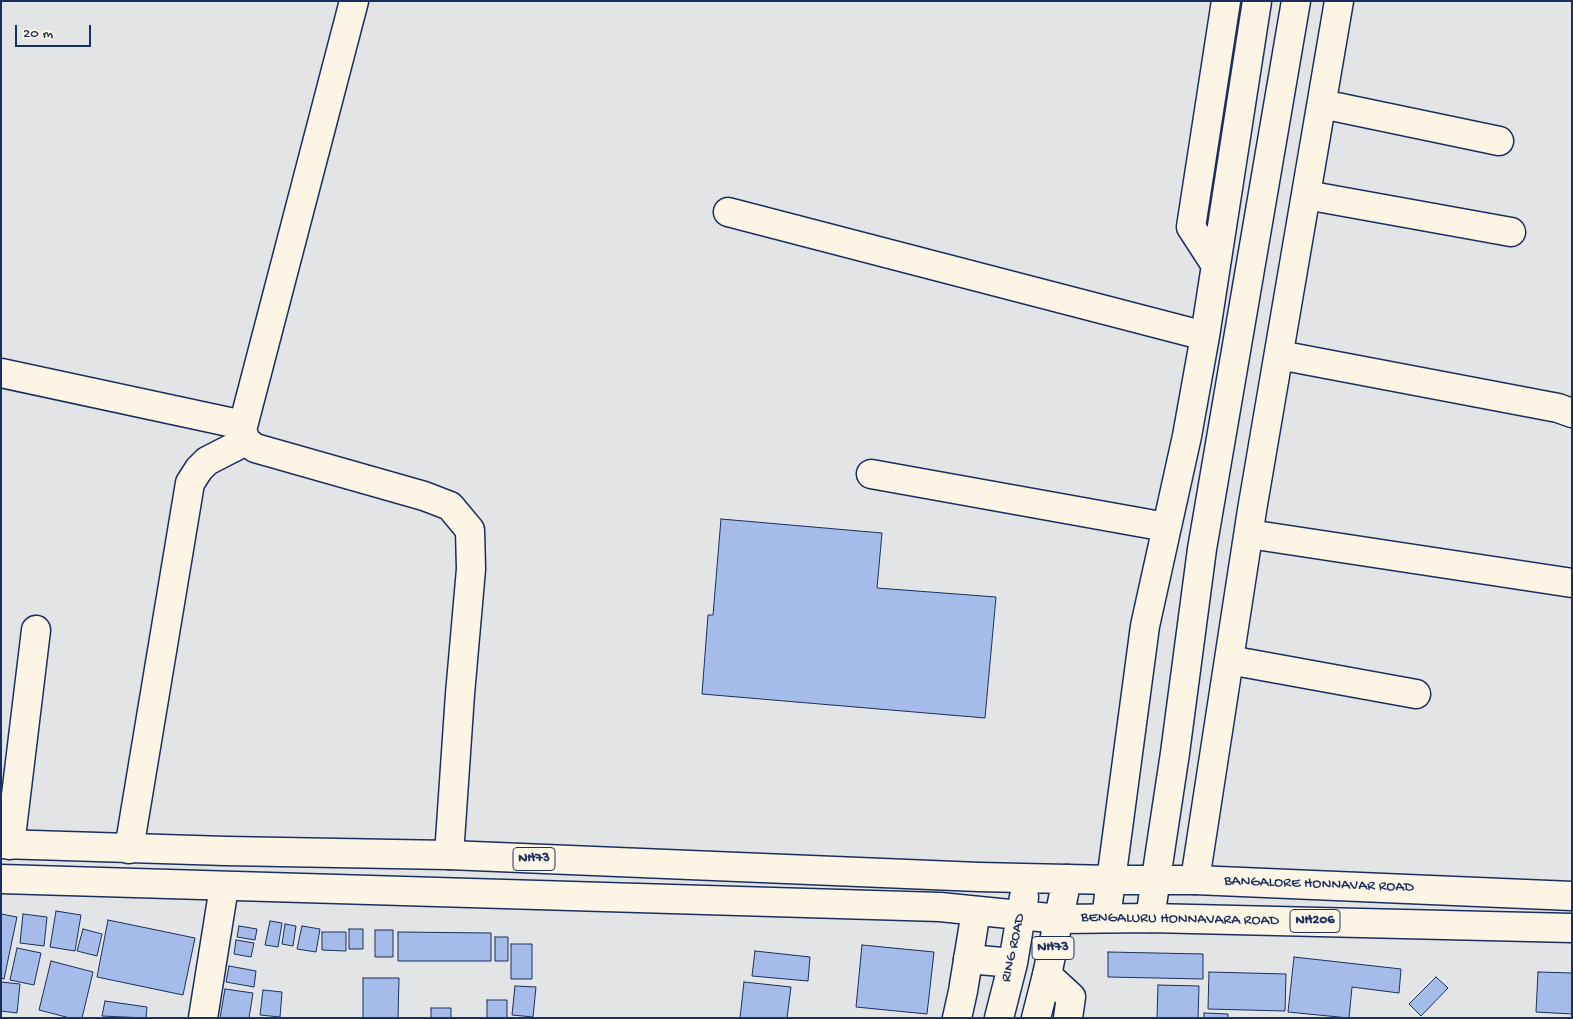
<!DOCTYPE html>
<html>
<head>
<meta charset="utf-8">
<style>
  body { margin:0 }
  #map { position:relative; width:1573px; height:1019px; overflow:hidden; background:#e2e4e6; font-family:"Gochi Hand",sans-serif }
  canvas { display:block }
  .frame { position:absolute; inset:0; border:2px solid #1b2f5e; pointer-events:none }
  .scale { position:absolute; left:15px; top:25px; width:76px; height:22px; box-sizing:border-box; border:2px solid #1b2f5e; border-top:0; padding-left:6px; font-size:15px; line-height:18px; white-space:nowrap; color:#1b2f5e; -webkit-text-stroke:4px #fcf5e5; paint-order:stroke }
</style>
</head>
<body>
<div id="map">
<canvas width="1573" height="1019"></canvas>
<div class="frame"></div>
<div class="scale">20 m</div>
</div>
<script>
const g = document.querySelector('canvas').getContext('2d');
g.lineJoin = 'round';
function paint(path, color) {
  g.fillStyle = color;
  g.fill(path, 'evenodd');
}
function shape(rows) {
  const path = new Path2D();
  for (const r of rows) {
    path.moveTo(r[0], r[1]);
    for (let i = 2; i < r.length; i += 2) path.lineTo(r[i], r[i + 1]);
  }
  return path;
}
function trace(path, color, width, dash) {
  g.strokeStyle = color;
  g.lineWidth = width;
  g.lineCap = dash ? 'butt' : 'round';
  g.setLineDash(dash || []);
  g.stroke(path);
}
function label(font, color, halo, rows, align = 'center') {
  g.font = font + ' "Gochi Hand",sans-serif';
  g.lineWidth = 4;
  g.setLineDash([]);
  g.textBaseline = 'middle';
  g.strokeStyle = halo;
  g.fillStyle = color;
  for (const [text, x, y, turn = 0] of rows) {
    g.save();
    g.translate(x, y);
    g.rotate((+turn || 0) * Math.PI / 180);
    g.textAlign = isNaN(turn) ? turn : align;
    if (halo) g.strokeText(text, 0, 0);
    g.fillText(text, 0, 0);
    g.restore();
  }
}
const building = shape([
  [721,519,882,533,877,588,996,597,985,718,702,694,708,615,713,615,721,519],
  [56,911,81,915,75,951,50,947,56,911],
  [1,914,17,917,4,979,1,978,1,914],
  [23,914,47,917,44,946,20,943,23,914],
  [108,920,195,938,183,995,97,977,108,920],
  [270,921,282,923,278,947,265,945,270,921],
  [285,924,296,926,293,946,282,944,285,924],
  [239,926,257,929,255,940,237,937,239,926],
  [302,926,320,929,316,952,297,949,302,926],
  [83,929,102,934,97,956,77,951,83,929],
  [349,929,363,929,363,949,349,949,349,929],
  [375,930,393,930,393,957,375,957,375,930],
  [322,932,346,932,346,951,322,950,322,932],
  [398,932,491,933,491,961,398,961,398,932],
  [495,937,508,937,508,961,495,961,495,937],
  [236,940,254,943,251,957,234,954,236,940],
  [511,944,532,944,532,979,511,979,511,944],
  [862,945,934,952,927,1014,856,1007,862,945],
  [17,948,41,953,34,985,10,980,17,948],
  [755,951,810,957,808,981,752,976,755,951],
  [1108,952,1203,954,1203,979,1108,977,1108,952],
  [1294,957,1401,969,1399,993,1352,987,1349,1018,1288,1012,1294,957],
  [51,961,93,972,82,1018,70,1018,39,1010,51,961],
  [229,966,256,971,254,987,226,982,229,966],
  [1209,972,1286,974,1285,1011,1208,1009,1209,972],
  [1538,972,1572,973,1572,1014,1536,1012,1538,972],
  [1436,977,1448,988,1421,1016,1409,1004,1436,977],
  [363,978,399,978,398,1018,363,1018,363,978],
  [1,982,20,984,17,1013,1,1011,1,982],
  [744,982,791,987,787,1018,740,1018,744,982],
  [1158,985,1199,986,1198,1018,1157,1018,1158,985],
  [515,986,536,987,533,1017,512,1015,515,986],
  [225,989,253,993,249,1018,220,1018,225,989],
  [263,990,282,992,280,1017,260,1015,263,990],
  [487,1000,507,1000,507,1018,487,1018,487,1000],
  [105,1001,147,1007,146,1018,102,1016,105,1001],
  [431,1008,451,1008,451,1018,431,1018,431,1008],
  [1204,1013,1228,1014,1228,1018,1204,1018,1204,1013]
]);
paint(building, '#a5bbe9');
trace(building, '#1b2f5e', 1);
const minor = shape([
  [354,1,242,430,246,441,255,448,424,496,450,506,470,530,471,569,460,694,449,855],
  [1322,104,1499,141],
  [1306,195,1511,232],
  [728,212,1205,336],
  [1215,264,1191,227,1226,1],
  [1279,355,1558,408,1572,413],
  [1,373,243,425],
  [871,474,1166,527],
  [1249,534,1572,583],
  [1229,660,1416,694],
  [10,845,36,630],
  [129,849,190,483,199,469,207,461,246,441],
  [1195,880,1252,510,1339,1],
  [1106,918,1145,626,1187,436,1205,336,1257,1],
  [1150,918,1175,753,1202,549,1296,1],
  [1047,975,1071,997,1068,1018],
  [203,1018,224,887],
  [957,1018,963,991,976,911]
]);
const major = shape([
  [1067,879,1112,880,1195,880,1572,896],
  [1059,919,1150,918,1572,928]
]);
const highway = shape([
  [1,844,226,851,449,855,979,877,1067,879,1047,975,1036,1018],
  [1,879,940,907,1059,919],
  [968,959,1013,963],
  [999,1018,1013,963,1024,897]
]);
trace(minor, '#1b2f5e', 31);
trace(major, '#1b2f5e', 31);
trace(highway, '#1b2f5e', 31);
trace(minor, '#fcf5e5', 28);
trace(major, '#fcf5e5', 28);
trace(highway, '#fcf5e5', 28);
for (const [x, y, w] of [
  [534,859,42],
  [1315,921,50],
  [1053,948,42]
]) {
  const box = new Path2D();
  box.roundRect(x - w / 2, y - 11.5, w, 23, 4);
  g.fillStyle = '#fcf5e5';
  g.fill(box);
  trace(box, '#1b2f5e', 1);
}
label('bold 14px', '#1b2f5e', null, [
  ["NH73",534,859],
  ["NH206",1315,921],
  ["NH73",1053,948]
]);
label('15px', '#1b2f5e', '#fcf5e5', [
  ["BANGALORE HONNAVAR ROAD",1319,885,2],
  ["BENGALURU HONNAVARA ROAD",1180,920,1],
  ["RING ROAD",1014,948,-78]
]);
</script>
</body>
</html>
